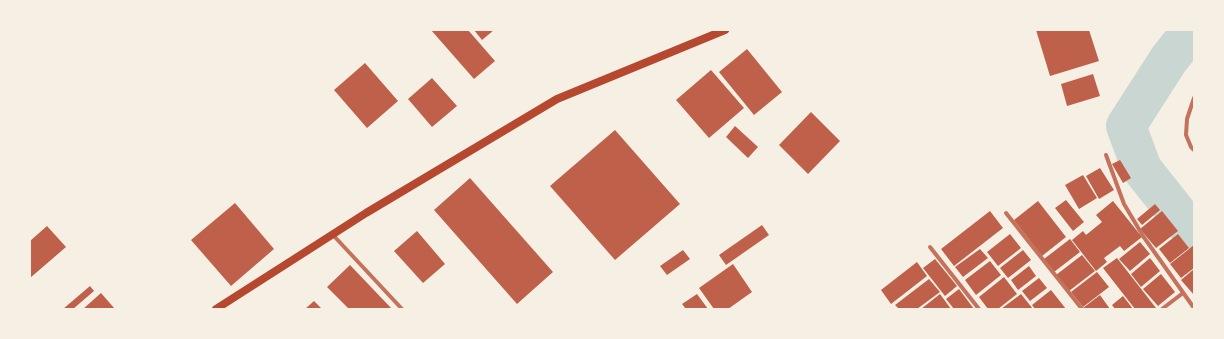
<!DOCTYPE html>
<html>
<head>
<meta charset="utf-8">
<style>
  body { margin:0 }
  #map { position:relative; width:1224px; height:339px; overflow:hidden; background:#f6efe4; font-family:Poppins,sans-serif }
  canvas { display:block }
  .frame { position:absolute; inset:0; border:31px solid #f6efe4; pointer-events:none }
</style>
</head>
<body>
<div id="map">
<canvas width="1224" height="339"></canvas>
<div class="frame"></div>
</div>
<script>
const g = document.querySelector('canvas').getContext('2d');
g.lineJoin = 'round';
function shape(rows) {
  const path = new Path2D();
  for (const r of rows) {
    path.moveTo(r[0], r[1]);
    for (let i = 2; i < r.length; i += 2) path.lineTo(r[i], r[i + 1]);
  }
  return path;
}
function trace(path, color, width, dash) {
  g.strokeStyle = color;
  g.lineWidth = width;
  g.lineCap = dash ? 'butt' : 'round';
  g.setLineDash(dash || []);
  g.stroke(path);
}
function paint(path, color) {
  g.fillStyle = color;
  g.fill(path, 'evenodd');
}
trace(shape([
  [1192,30,1169,59,1126,126,1142,169,1184,222,1194,229]
]), '#c9d6d2', 40);
paint(shape([
  [431,30,468,30,495,61,474,79],
  [474,30,494,30,482,40],
  [1036,30,1089,30,1099,61,1050,76],
  [747,49,782,92,754,115,719,72],
  [365,63,398,101,367,128,334,90],
  [711,70,744,108,709,138,676,100],
  [1093,74,1100,96,1067,106,1061,84],
  [432,78,457,106,432,127,408,99],
  [811,112,840,141,808,174,779,145],
  [735,126,758,147,748,158,726,137],
  [615,130,680,204,615,260,550,186],
  [1120,160,1131,178,1123,183,1112,164],
  [1100,168,1114,190,1099,199,1086,176],
  [1083,175,1097,198,1079,209,1065,185],
  [470,178,553,272,517,304,434,210],
  [1066,200,1084,222,1073,231,1055,208],
  [1038,201,1066,237,1042,256,1014,220],
  [1113,201,1142,237,1124,251,1120,246,1104,258,1107,262,1096,271,1072,240,1083,231,1086,235,1102,222,1096,215],
  [235,203,274,249,231,286,191,240],
  [1155,204,1160,210,1142,225,1137,219],
  [990,211,1003,228,954,266,941,249],
  [1162,211,1178,231,1156,248,1140,229],
  [762,225,769,235,726,265,719,255],
  [47,226,66,247,30,278,30,241],
  [417,231,445,264,423,283,394,251],
  [1010,234,1021,248,998,266,987,252],
  [1178,234,1189,248,1170,263,1159,249],
  [1070,239,1080,252,1054,272,1044,259],
  [1140,242,1150,254,1130,271,1119,259],
  [1194,245,1194,268,1181,278,1170,264],
  [980,249,988,258,963,277,955,267],
  [683,250,690,259,667,275,660,266],
  [1023,250,1031,260,1008,278,1000,268],
  [1082,255,1095,271,1069,291,1056,275],
  [1117,258,1156,308,1135,309,1103,268],
  [1150,258,1160,271,1141,287,1131,274],
  [935,259,957,286,945,296,923,268],
  [990,261,1001,275,976,295,965,280],
  [917,262,927,276,891,304,881,290],
  [733,264,752,292,728,309,714,309,699,288],
  [350,265,392,309,349,309,327,287],
  [1029,266,1036,276,1018,290,1011,280],
  [1194,269,1194,295,1181,280],
  [1097,272,1109,287,1083,307,1071,292],
  [1161,274,1175,292,1158,306,1143,289],
  [1004,277,1017,294,998,309,988,309,979,297],
  [1039,278,1047,288,1030,301,1022,291],
  [929,279,940,292,917,309,899,309,895,305],
  [90,286,94,291,73,309,63,309],
  [959,289,974,309,954,309,946,299],
  [1051,290,1066,309,1035,309,1032,305],
  [101,293,115,309,83,309],
  [697,294,708,309,686,309,682,304],
  [940,294,951,309,921,309],
  [1021,294,1033,309,1001,309],
  [1100,295,1110,309,1084,309,1083,308],
  [1123,296,1133,309,1115,309,1112,305],
  [314,301,322,309,305,309]
]), '#bf614a');
trace(shape([
  [1194,98,1187,119,1186,135,1191,147,1194,150],
  [1106,155,1124,204,1143,236,1194,308],
  [1006,213,1082,309],
  [333,235,402,309],
  [930,247,979,309],
  [1162,309,1183,293]
]), '#c5725c', 4);
trace(shape([
  [216,309,366,213,557,99,725,30]
]), '#b5482f', 8);
</script>
</body>
</html>
